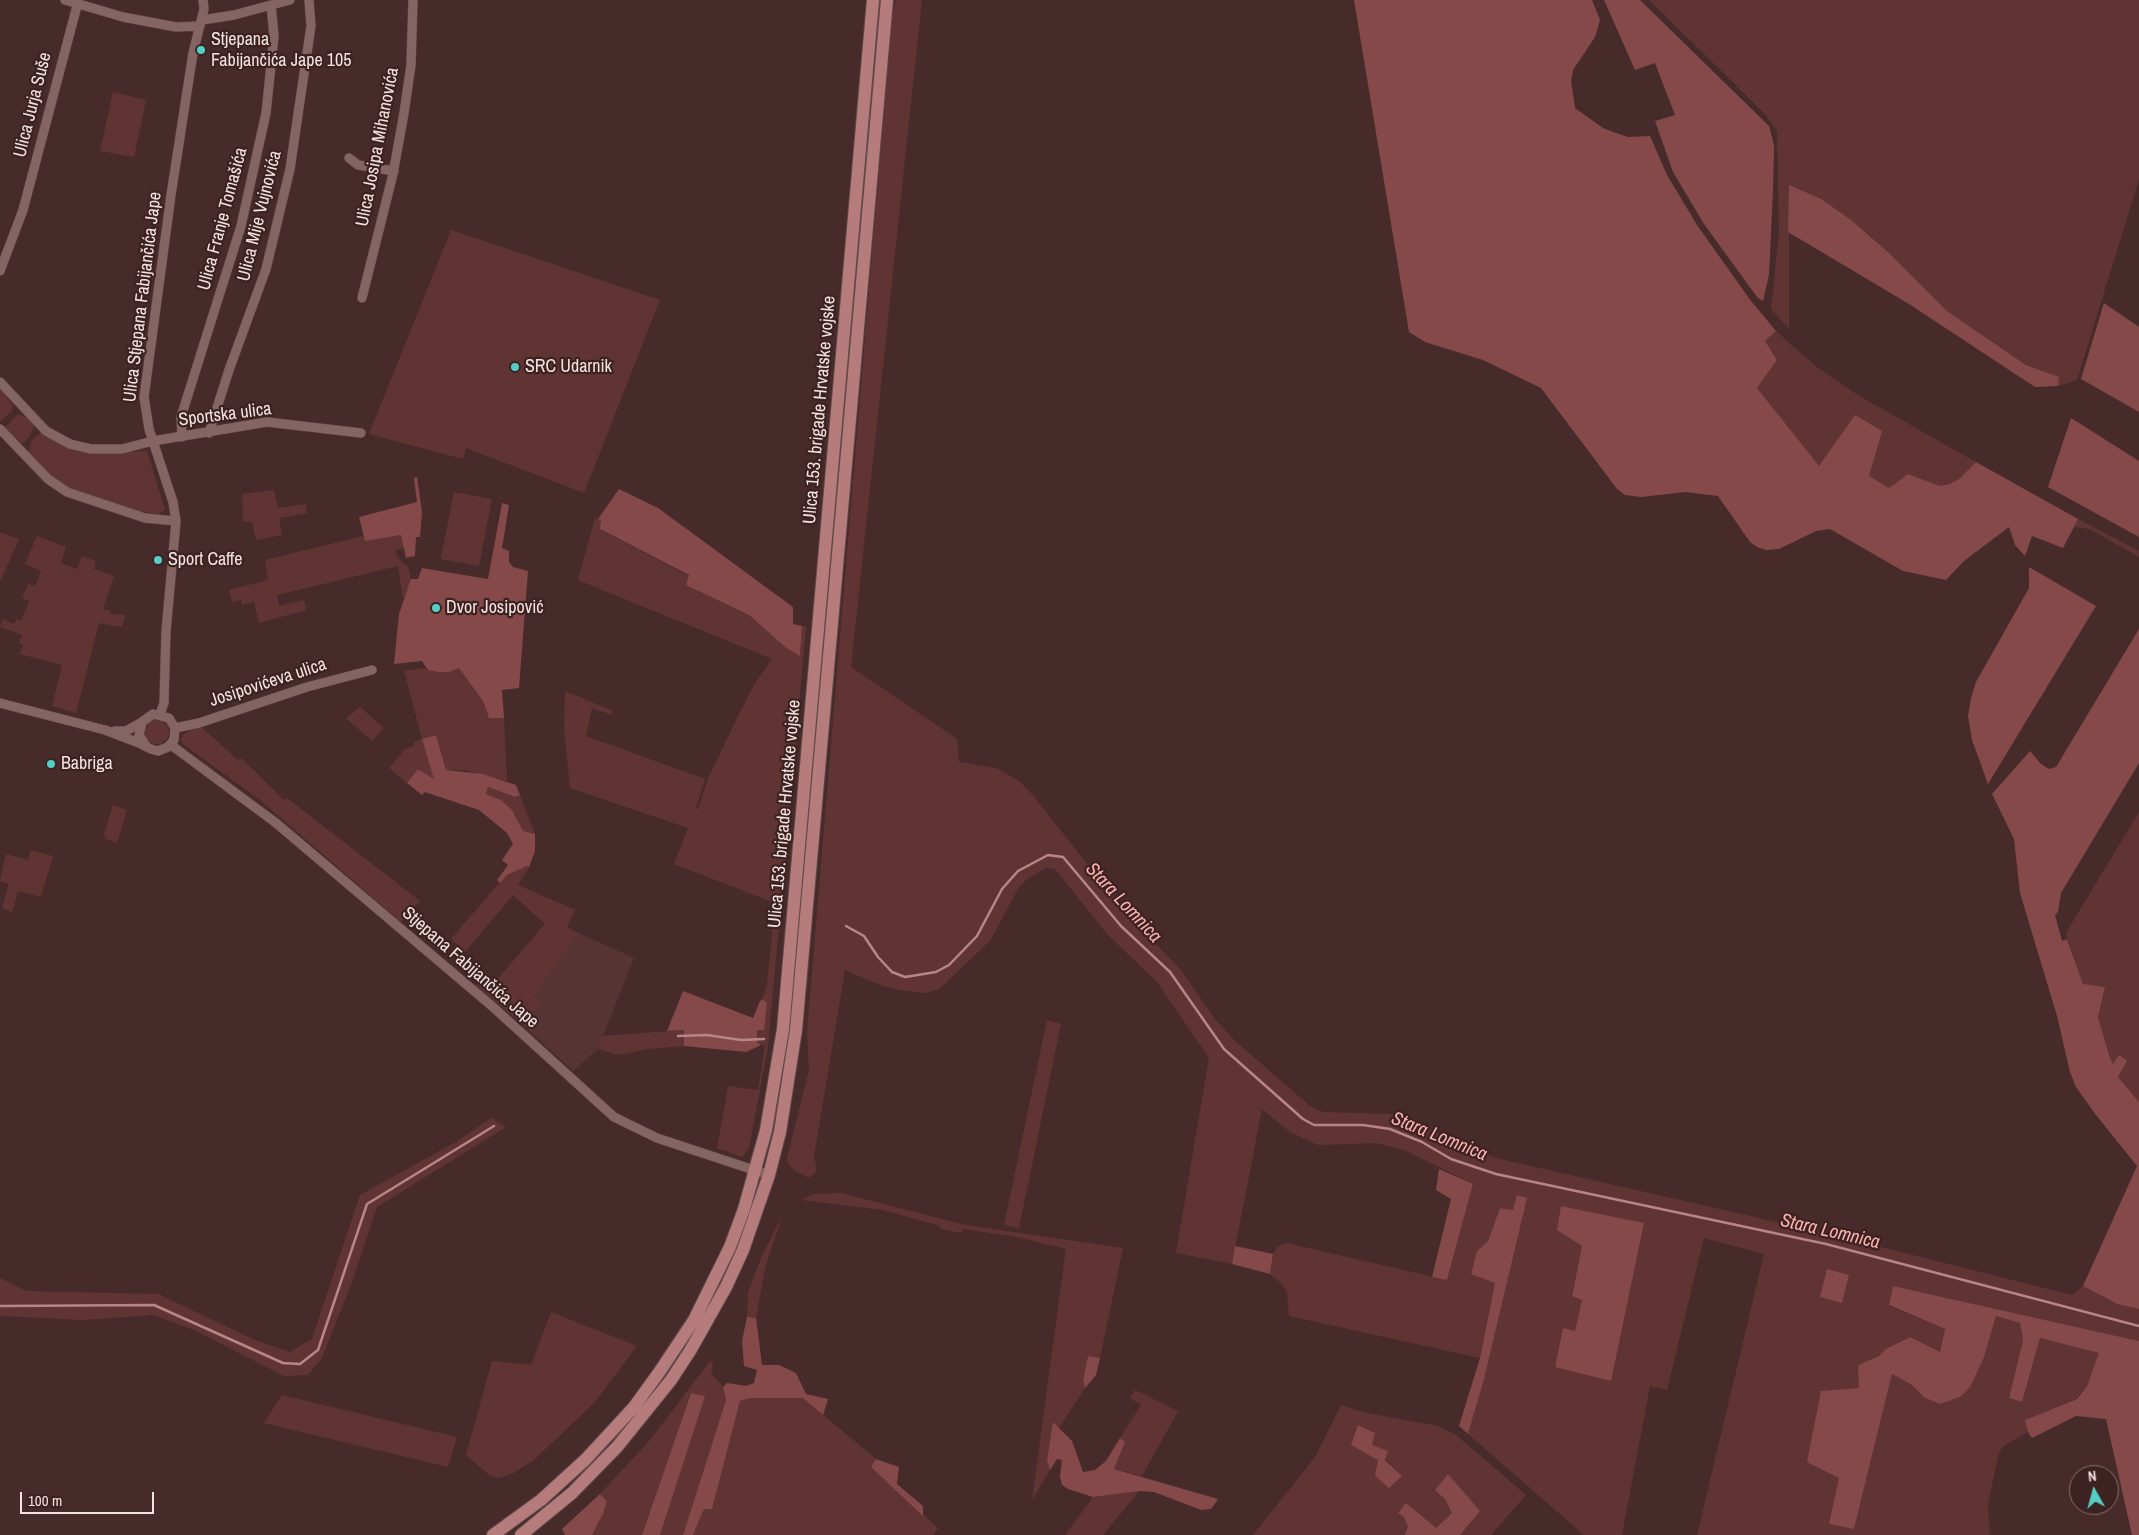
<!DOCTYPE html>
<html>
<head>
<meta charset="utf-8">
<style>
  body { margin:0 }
  #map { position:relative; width:2139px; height:1535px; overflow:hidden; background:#472b2b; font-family:"Archivo Narrow",sans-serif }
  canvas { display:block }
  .north { position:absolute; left:2069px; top:1465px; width:50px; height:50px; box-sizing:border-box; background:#3c2221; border:1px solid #866f6e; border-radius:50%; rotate:353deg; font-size:14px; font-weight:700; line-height:20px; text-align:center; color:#f4e2e1 }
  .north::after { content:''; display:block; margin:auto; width:18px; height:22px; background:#55cec5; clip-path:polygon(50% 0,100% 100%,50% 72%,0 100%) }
  .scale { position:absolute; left:20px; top:1492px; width:134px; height:22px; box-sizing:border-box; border:2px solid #f4e2e1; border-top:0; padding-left:6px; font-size:15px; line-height:18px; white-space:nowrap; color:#f4e2e1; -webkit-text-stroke:4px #3c2221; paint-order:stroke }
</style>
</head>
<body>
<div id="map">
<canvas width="2139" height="1535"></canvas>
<div class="north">N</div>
<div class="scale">100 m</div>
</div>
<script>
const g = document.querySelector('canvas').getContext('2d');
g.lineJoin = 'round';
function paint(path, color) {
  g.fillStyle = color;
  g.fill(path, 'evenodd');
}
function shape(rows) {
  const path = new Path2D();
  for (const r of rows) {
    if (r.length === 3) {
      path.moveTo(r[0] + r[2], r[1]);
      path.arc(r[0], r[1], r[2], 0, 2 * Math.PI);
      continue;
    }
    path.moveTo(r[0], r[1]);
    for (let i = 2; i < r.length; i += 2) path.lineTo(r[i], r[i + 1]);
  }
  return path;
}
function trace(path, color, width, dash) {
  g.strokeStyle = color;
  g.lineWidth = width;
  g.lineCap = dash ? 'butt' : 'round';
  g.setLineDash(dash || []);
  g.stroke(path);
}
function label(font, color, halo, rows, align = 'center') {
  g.font = font + ' "Archivo Narrow",sans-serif';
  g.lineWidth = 4.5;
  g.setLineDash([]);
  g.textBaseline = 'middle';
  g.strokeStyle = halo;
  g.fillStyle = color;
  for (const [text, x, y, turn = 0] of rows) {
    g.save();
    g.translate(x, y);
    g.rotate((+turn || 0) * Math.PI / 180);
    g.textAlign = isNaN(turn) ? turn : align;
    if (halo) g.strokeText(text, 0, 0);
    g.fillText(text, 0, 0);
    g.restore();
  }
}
paint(shape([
  [579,933,634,958,598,1049,573,1071,522,1024,541,1004,534,995]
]), '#563434');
paint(shape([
  [896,0,922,0,851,667,957,739,959,762,996,768,1019,781,1030,792,1104,885,1150,938,1181,970,1215,1019,1234,1040,1310,1106,1323,1112,1390,1114,1404,1117,1464,1146,1496,1158,1829,1234,2072,1295,2083,1286,2117,1304,2139,1309,2139,1341,1893,1286,1889,1306,1945,1329,1940,1353,1910,1337,1886,1349,1879,1356,1858,1365,1860,1388,1830,1524,1854,1529,1892,1374,1912,1385,1925,1398,1940,1404,1960,1397,1984,1357,1996,1316,2020,1323,2023,1340,2009,1398,2022,1402,2040,1338,2100,1353,2087,1386,2076,1399,2025,1420,2028,1432,2003,1446,1998,1455,1988,1504,1990,1535,1697,1535,1764,1254,1704,1238,1667,1390,1650,1386,1622,1535,1584,1535,1468,1434,1483,1383,1513,1210,1500,1208,1488,1241,1477,1251,1471,1274,1495,1283,1480,1358,1289,1316,1287,1293,1283,1285,1270,1274,1273,1254,1277,1247,1286,1243,1447,1280,1473,1184,1404,1150,1376,1143,1318,1145,1290,1132,1262,1109,1232,1264,1176,1253,1209,1058,1157,982,1108,935,1055,869,1047,868,1027,879,1019,887,990,941,939,989,926,993,900,990,882,986,845,970,814,1156,817,1171,809,1178,795,1171,788,1164,787,1158,809,1070,807,1032,892,15],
  [1561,1206,1643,1223,1555,1367,1563,1328,1575,1331,1582,1300,1572,1295,1582,1246,1571,1239],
  [1649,0,2139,0,2139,179,2077,380,2058,386,2059,377,2026,365,1947,311,1888,252,1851,220,1789,186,1789,329,1771,309,1779,232,1777,131,1766,115],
  [113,92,146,100,134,157,100,151],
  [451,230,660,300,584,493,466,448,463,459,369,434],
  [1776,331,1818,368,1861,397,1976,462,1959,479,1950,484,1940,486,1908,474,1889,488,1868,476,1819,467,1757,388,1777,360,1765,341],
  [0,387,13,406,12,411,0,422],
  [18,414,29,418,34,426,30,436,23,443,19,444,4,429],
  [40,433,94,453,147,451,165,510,157,514,127,509,88,497,59,484,28,454,32,440],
  [274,490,278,508,306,504,307,513,279,518,282,535,256,540,252,522,243,521,242,494],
  [454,492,492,499,479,566,441,559],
  [595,518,601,520,601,530,689,576,686,585,749,615,785,647,800,655,802,626,806,627,768,1047,749,1148,742,1157,717,1148,728,1086,758,1090,765,1046,757,1042,757,1030,763,1030,767,1003,763,999,767,984,775,903,674,864,688,828,570,788,564,729,565,691,613,711,612,715,592,708,586,736,705,779,696,808,698,809,708,779,737,718,755,683,772,659,578,580],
  [2078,519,2139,551,2139,557,2089,529,2074,527],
  [0,532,19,539,0,582],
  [401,535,404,548,395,550,398,558,408,567,411,579,410,586,403,599,398,566,277,595,279,606,304,600,306,610,259,623,254,602,242,605,241,600,232,602,229,590,268,580,265,560,363,536,365,541],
  [37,536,66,547,61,563,77,569,82,556,96,561,94,569,114,576,103,609,110,611,110,614,125,615,122,627,99,623,76,713,52,706,62,665,19,654,23,645,19,643,22,635,0,627,3,619,14,624,17,619,21,621,29,601,22,598,28,584,35,586,41,571,25,564],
  [424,668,428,670,459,668,483,701,489,718,504,718,507,781,464,770,446,770,436,735,422,739,435,780,418,769,407,783,389,768,405,749,414,746,414,742,422,739,404,671],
  [360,707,384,728,372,741,346,718],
  [157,732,12],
  [200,726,238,760,241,758,284,800,287,798,420,901,401,922,260,800,183,744,181,739,184,734],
  [488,787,515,797,520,795,535,834,523,831,512,810,501,800,486,794],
  [113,805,127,810,117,843,106,839,104,834],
  [2139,812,2139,1102,2118,1077,2110,1058,2098,1017,2105,987,2083,985,2066,933],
  [31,850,53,856,41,897,18,891,12,912,2,908,9,884,0,881,6,854,28,860],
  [527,866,529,867,518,885,575,910,567,927,579,933,534,995,541,1004,522,1024,476,985,486,972,496,981,545,924,513,895,465,952,451,939,506,875],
  [1047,1020,1061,1024,1019,1228,1004,1225],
  [684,1030,684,1046,648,1049,618,1055,598,1049,602,1036],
  [491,1118,506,1127,377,1207,351,1285,322,1358,308,1375,284,1376,194,1330,153,1315,83,1320,0,1316,0,1278,26,1291,158,1294,255,1340,290,1352,312,1339,360,1195,456,1142],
  [841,1193,965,1225,1123,1248,1100,1358,1088,1356,1083,1380,1085,1388,1059,1428,1053,1423,1047,1460,1050,1470,1032,1500,1066,1249,1017,1237,963,1229,962,1233,940,1229,940,1226,883,1210,801,1200,814,1194],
  [782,1216,765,1268,756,1318,747,1317,748,1292,761,1258],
  [551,1312,637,1346,595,1402,534,1460,514,1473,498,1478,488,1474,466,1455,492,1361,531,1365],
  [710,1361,713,1363,711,1373,723,1387,726,1400,683,1535,660,1535,704,1397,691,1393,642,1535,592,1535,603,1514,607,1501,600,1494,650,1440],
  [1135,1390,1178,1411,1142,1476,1114,1469,1125,1442,1120,1438,1141,1405,1130,1398],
  [282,1395,457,1437,448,1467,264,1423],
  [749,1398,803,1398,876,1459,872,1467,938,1528,933,1535,693,1535,704,1509,712,1508,740,1401],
  [1341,1405,1362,1412,1438,1426,1456,1435,1526,1495,1491,1535,1460,1535,1479,1511,1445,1499,1452,1513,1436,1528,1403,1516,1408,1526,1405,1535,1253,1535,1315,1457],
  [1358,1425,1375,1433,1372,1445,1401,1475,1378,1460],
  [1139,1491,1103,1535,1065,1535,1093,1497]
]), '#613434');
paint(shape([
  [1354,0,1592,0,1600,20,1595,37,1573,70,1571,81,1575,108,1603,128,1616,133,1628,137,1650,136,1667,175,1697,225,1751,301,1776,331,1765,341,1777,360,1757,388,1819,466,1855,415,1882,431,1869,476,1889,488,1908,474,1940,486,1950,484,1959,479,1976,462,2078,519,2063,548,2032,536,2025,556,2015,545,2009,527,1964,561,1946,580,1903,571,1830,529,1816,531,1779,549,1766,550,1757,547,1750,542,1718,496,1685,492,1641,497,1625,495,1617,489,1541,388,1483,360,1425,342,1409,332],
  [1604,0,1640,0,1769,126,1774,145,1773,190,1769,275,1763,301,1757,297,1704,224,1673,172,1655,121,1675,115,1655,63,1635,70],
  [1789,185,1821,199,1851,220,1888,252,1947,311,2026,365,2059,377,2058,386,2035,387,1909,304,1788,232],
  [2104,303,2139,327,2139,412,2081,379],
  [2071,418,2139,461,2139,537,2048,487],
  [417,477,422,512,420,537,416,537,415,556,406,558,401,535,365,541,359,517,417,502,414,478],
  [619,489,658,508,793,607,793,624,802,626,800,656,785,647,749,615,686,585,689,575,600,529,601,520,598,519],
  [502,503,509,505,502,548,509,551,509,562,513,567,528,571,519,688,502,690,504,718,489,718,483,701,459,668,449,672,439,672,428,670,422,661,394,664,399,614,411,579,418,579,422,568,488,579],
  [2029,567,2096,606,1988,784,1972,740,1968,716,1971,698,1976,682,2029,588],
  [2139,629,2139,763,2061,893,2058,912,2055,915,2062,941,2067,939,2083,984,2105,987,2098,1017,2110,1058,2113,1064,2119,1055,2127,1061,2118,1077,2139,1102,2139,1309,2117,1304,2083,1286,2137,1166,2096,1115,2076,1087,2070,1072,2057,1016,2020,893,2014,839,1992,794,2030,751,2041,764,2049,769,2056,767],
  [436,735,446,770,483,774,516,785,520,795,515,797,488,787,486,794,501,800,512,810,523,831,535,834,535,851,529,867,527,866,507,875,500,883,497,880,508,865,502,860,513,844,507,833,479,810,425,792,422,795,407,783,418,769,434,779,422,739],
  [683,991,753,1018,760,1001,763,999,767,1003,764,1030,757,1030,757,1042,761,1045,746,1052,684,1046,684,1030,667,1031],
  [1439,1169,1473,1184,1447,1280,1432,1277,1451,1199,1436,1190],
  [1517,1195,1527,1198,1483,1383,1468,1434,1459,1426,1480,1358,1495,1283,1471,1274,1477,1251,1488,1241,1500,1208,1513,1210],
  [1561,1206,1644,1223,1611,1381,1555,1367,1563,1328,1575,1331,1582,1300,1572,1296,1582,1246,1557,1230],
  [1235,1246,1273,1254,1270,1274,1232,1264],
  [1827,1269,1849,1275,1842,1303,1820,1297],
  [1893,1286,2139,1341,2139,1535,2132,1535,2106,1419,2076,1416,2032,1438,2028,1432,2025,1420,2077,1399,2087,1386,2099,1353,2040,1338,2022,1402,2009,1398,2023,1340,2020,1323,1996,1316,1984,1357,1970,1387,1960,1397,1940,1404,1925,1398,1912,1385,1892,1374,1854,1529,1829,1524,1839,1478,1807,1462,1821,1391,1859,1388,1858,1365,1879,1356,1886,1349,1910,1337,1940,1352,1945,1329,1889,1305],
  [747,1317,756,1318,762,1365,779,1365,796,1373,806,1394,828,1399,823,1415,803,1398,749,1398,740,1401,712,1509,704,1509,693,1535,683,1535,726,1400,723,1387,727,1383,746,1386,754,1383,757,1370,744,1366,742,1341],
  [1088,1356,1100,1358,1096,1375,1085,1388,1083,1380],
  [691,1393,705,1396,660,1535,642,1535],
  [1053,1422,1072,1441,1083,1472,1095,1470,1106,1461,1120,1438,1125,1442,1114,1469,1218,1499,1211,1509,1201,1510,1154,1492,1139,1491,1093,1497,1068,1489,1062,1485,1060,1476,1062,1460,1057,1459,1050,1470,1047,1460],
  [1358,1425,1375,1433,1372,1445,1388,1451,1385,1460,1402,1476,1389,1488,1375,1476,1378,1460,1351,1445],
  [876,1459,899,1467,897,1484,923,1506,923,1516,871,1467],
  [1448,1474,1480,1511,1460,1535,1405,1535,1408,1526,1403,1516,1398,1513,1406,1503,1436,1528,1452,1513,1445,1499,1435,1490],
  [600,1494,607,1501,603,1514,592,1535,565,1535,562,1529]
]), '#854949');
trace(shape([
  [846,926,864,936,878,957,892,972,905,977,936,972,949,965,977,936,1002,889,1018,871,1048,855,1063,857,1121,926,1170,972,1224,1049,1303,1119,1314,1125,1363,1125,1390,1129,1422,1142,1451,1159,1496,1174,1826,1244,2139,1326],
  [678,1036,707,1035,741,1040,764,1039],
  [0,1306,154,1305,283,1363,300,1364,318,1350,367,1204,494,1126]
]), '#b88686', 2.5);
const minor = shape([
  [65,0,123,17,176,27,200,26],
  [202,20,234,15,290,0],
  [349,158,358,165,394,171],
  [0,271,23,210,78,2],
  [362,298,393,174,404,113,411,65,413,0],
  [0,382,46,431,70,444,91,449,122,449,153,441,267,422,361,433],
  [0,429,48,479,67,492,145,518,176,521],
  [209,433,229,370,266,269,290,169,311,26,309,0],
  [182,437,181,417,241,226,266,113,274,36,271,5],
  [0,703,105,730,139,743,151,749,158,751,168,747,174,740,175,728,169,718,153,714,142,722,139,735,146,746],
  [160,714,164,703,166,631,176,521,173,502,149,429,144,397,171,195,193,53,204,9,203,0],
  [175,728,199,723,307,687,372,670],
  [115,731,126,731,142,722],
  [171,745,276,823,493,1007,614,1117,657,1138,769,1175]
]);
const primary = shape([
  [493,1535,541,1500,585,1460,634,1407,660,1371,694,1320,730,1247,744,1209,766,1130,783,1029,873,0],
  [521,1535,572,1493,617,1447,671,1380,690,1351,726,1287,743,1250,769,1175,780,1132,796,1030,887,0]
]);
trace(minor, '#604949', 10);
trace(primary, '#604949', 14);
trace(minor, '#856564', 9);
trace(primary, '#b67c7b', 12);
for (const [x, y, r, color] of [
  [201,50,5,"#55cec5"],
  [515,367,5,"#55cec5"],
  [158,560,5,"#55cec5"],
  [436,608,5,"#55cec5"],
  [51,764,5,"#55cec5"]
]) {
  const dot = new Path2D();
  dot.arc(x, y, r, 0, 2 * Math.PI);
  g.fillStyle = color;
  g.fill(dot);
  trace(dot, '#3c2221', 2);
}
label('18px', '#f4e2e1', '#3c2221', [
  ["Stjepana",211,40],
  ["Fabijančića Jape 105",211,61],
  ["SRC Udarnik",525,367],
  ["Sport Caffe",168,560],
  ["Dvor Josipović",446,608],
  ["Babriga",61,764]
], 'left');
label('18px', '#f4e2e1', '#3c2221', [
  ["Ulica Jurja Suše",33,105,-76],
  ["Ulica Josipa Mihanovića",378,147,-79],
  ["Ulica Mije Vujnovića",260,216,-76],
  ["Ulica Franje Tomašića",223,219,-75],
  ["Ulica Stjepana Fabijančića Jape",143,297,-83],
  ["Ulica 153. brigade Hrvatske vojske",820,410,-85],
  ["Sportska ulica",225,415,-7],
  ["Josipovićeva ulica",268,683,-18],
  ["Ulica 153. brigade Hrvatske vojske",785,814,-85],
  ["Stjepana Fabijančića Jape",470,968,41]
]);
label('italic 19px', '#fdb1af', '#3c2221', [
  ["Stara Lomnica",1123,903,47],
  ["Stara Lomnica",1439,1137,22],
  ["Stara Lomnica",1830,1232,13]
]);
</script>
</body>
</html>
